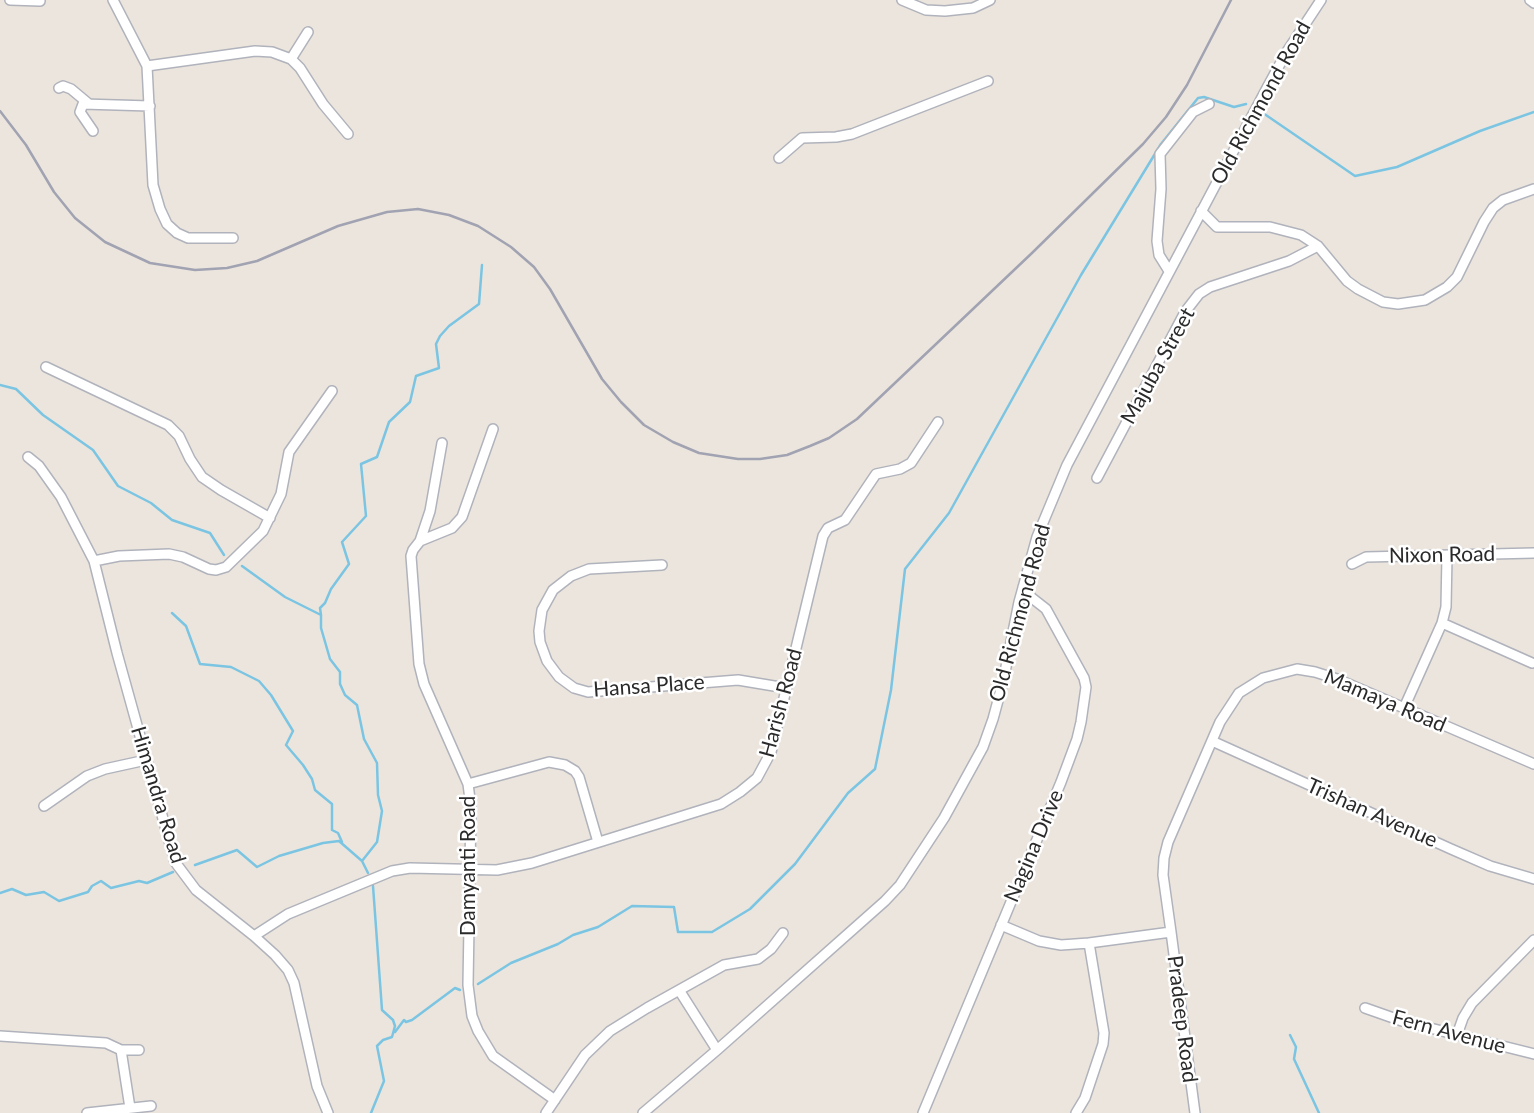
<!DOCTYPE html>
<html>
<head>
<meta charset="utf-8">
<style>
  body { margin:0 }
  canvas { display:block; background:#ebe5dd }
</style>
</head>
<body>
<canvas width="1534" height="1113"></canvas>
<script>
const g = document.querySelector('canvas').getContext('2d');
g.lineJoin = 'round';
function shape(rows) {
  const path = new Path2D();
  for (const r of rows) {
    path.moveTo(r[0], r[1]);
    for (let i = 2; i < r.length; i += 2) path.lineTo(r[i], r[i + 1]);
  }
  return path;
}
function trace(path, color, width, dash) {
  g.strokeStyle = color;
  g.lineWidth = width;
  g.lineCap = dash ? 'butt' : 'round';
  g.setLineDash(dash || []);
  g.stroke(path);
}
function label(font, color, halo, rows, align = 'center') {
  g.font = font + ' Lato,sans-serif';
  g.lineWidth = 5;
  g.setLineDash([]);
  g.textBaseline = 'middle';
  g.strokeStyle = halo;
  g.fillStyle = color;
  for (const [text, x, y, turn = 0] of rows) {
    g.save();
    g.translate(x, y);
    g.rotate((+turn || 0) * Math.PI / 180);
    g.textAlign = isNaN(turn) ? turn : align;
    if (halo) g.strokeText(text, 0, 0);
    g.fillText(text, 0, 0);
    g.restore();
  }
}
trace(shape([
  [1263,113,1355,176,1397,167,1480,131,1534,112],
  [0,385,16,389,43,415,93,450,118,486,151,503,172,520,210,533,224,555],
  [242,566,285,597,321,615,321,628,330,659,340,672,340,684,345,695,357,705,364,739,377,763,378,795,382,811,377,842,362,861,368,873],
  [172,613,186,626,200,664,231,667,259,681,271,695,293,731,286,745,303,765,312,779,315,790,332,804,332,830,338,833,342,842],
  [321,615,320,608,325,603,331,589,349,564,342,542,366,516,361,464,377,457,389,422,410,402,416,376,439,368,436,344,440,336,449,326,479,304,482,265],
  [195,865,237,850,257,867,279,856,323,843,339,841,362,861],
  [0,893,12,889,26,895,44,892,59,901,88,892,92,886,101,881,111,888,139,881,147,883,173,872],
  [478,984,511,963,558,944,573,935,598,927,632,906,674,907,678,932,712,932,750,909,795,864,848,793,875,769,891,690,905,569,949,513,1081,275,1161,144,1198,98,1204,97,1234,107,1246,104],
  [395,1032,404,1020,406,1022,412,1020,455,988,460,990],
  [1290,1035,1296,1047,1294,1059,1319,1113],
  [371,1113,384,1081,377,1046,383,1040,392,1037,395,1026,393,1020,382,1010,373,886]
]), '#7bc5e3', 2.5);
const minor = shape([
  [10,0,40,1],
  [113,0,147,66,153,185,160,209,167,224,177,233,188,238,233,238],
  [902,0,926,10,945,11,973,8,990,0],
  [1530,0,1534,3],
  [291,59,308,32],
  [147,66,255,51,272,52,291,59,300,68,323,104,348,134],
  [59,88,63,86,71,89,89,104],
  [93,131,80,112,83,104,150,106],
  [779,158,802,138,836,137,852,134,988,81],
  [1201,211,1217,227,1270,227,1301,235,1318,246,1347,281,1358,289,1383,302,1398,304,1425,300,1447,287,1457,277,1484,222,1493,208,1503,200,1534,189],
  [1169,271,1159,255,1157,241,1161,189,1160,154,1193,112,1209,104],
  [46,367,168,425,179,436,190,459,202,477,221,490,270,518],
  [493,429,462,517,452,528,420,541,413,550,411,556,419,664,424,684,468,784,471,807,468,985,472,1016,478,1031,493,1056,555,1100],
  [28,457,39,466,61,497,94,561,117,653,175,862,196,890,254,936,288,914,392,871,410,868,497,870,532,863,721,804,740,792,757,778,771,752,823,536,828,528,845,520,876,474,900,469,911,463,938,422],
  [1097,478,1185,312,1199,294,1210,287,1289,261,1318,246],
  [420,541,430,511,442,443],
  [94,561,119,556,169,554,183,557,209,569,216,570,226,567,263,531,281,494,289,452,332,391],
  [1352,564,1366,557,1534,553],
  [662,565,589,569,571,576,553,590,542,610,539,631,540,642,547,661,559,677,574,688,588,692,738,680,786,688],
  [1442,623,1532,663],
  [1404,708,1442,623,1446,607,1447,556],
  [1212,741,1451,849,1490,866,1534,879],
  [468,784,549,762,565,765,575,771,579,777,598,842],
  [44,806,87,776,105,769,146,760],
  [1001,925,1039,941,1061,945,1089,943,1171,932,1195,1113],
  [1171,932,1163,875,1164,858,1168,842,1220,722,1239,693,1263,678,1297,669,1315,672,1337,679,1534,764],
  [254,936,275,955,288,970,294,983,317,1086,328,1113],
  [679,990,717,1050],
  [1365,1008,1402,1021,1534,1054],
  [1457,1035,1463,1018,1472,1003,1534,940],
  [0,1036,106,1043,121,1050,139,1050],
  [121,1050,130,1108],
  [87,1113,151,1106],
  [546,1113,585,1055,610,1031,647,1008,724,965,758,959,771,949,783,933],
  [643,1113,717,1050,885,901,900,885,944,818,983,747,993,719,1003,682,1019,602,1037,537,1067,465,1268,86,1286,53,1321,0],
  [923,1113,1061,782,1077,739,1081,722,1086,687,1084,678,1046,609,1032,598,1023,587],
  [1076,1113,1085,1098,1103,1044,1104,1033,1089,943]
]);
trace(minor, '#b1b3bc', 12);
trace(minor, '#fff', 9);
trace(shape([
  [0,111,26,145,54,192,75,218,105,242,150,263,195,270,227,268,257,261,338,226,387,212,418,209,449,215,478,226,511,247,534,267,550,289,602,379,621,402,644,425,673,442,699,453,738,459,760,459,787,455,810,446,829,438,857,419,1032,253,1143,144,1166,117,1187,85,1231,0]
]), '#a1a3b2', 2.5);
label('21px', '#2a2a2a', '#fff', [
  ["Old Richmond Road",1261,103,-61],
  ["Majuba Street",1158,366,-61],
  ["Nixon Road",1442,555,-1],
  ["Old Richmond Road",1020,613,-75],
  ["Hansa Place",649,686,-4],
  ["Mamaya Road",1385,701,23],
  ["Harish Road",781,703,-75],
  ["Himandra Road",158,795,73],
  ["Trishan Avenue",1372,813,24],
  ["Nagina Drive",1034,846,-67],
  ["Damyanti Road",468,866,-90],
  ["Pradeep Road",1182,1019,83],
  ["Fern Avenue",1449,1032,15]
]);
</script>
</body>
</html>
